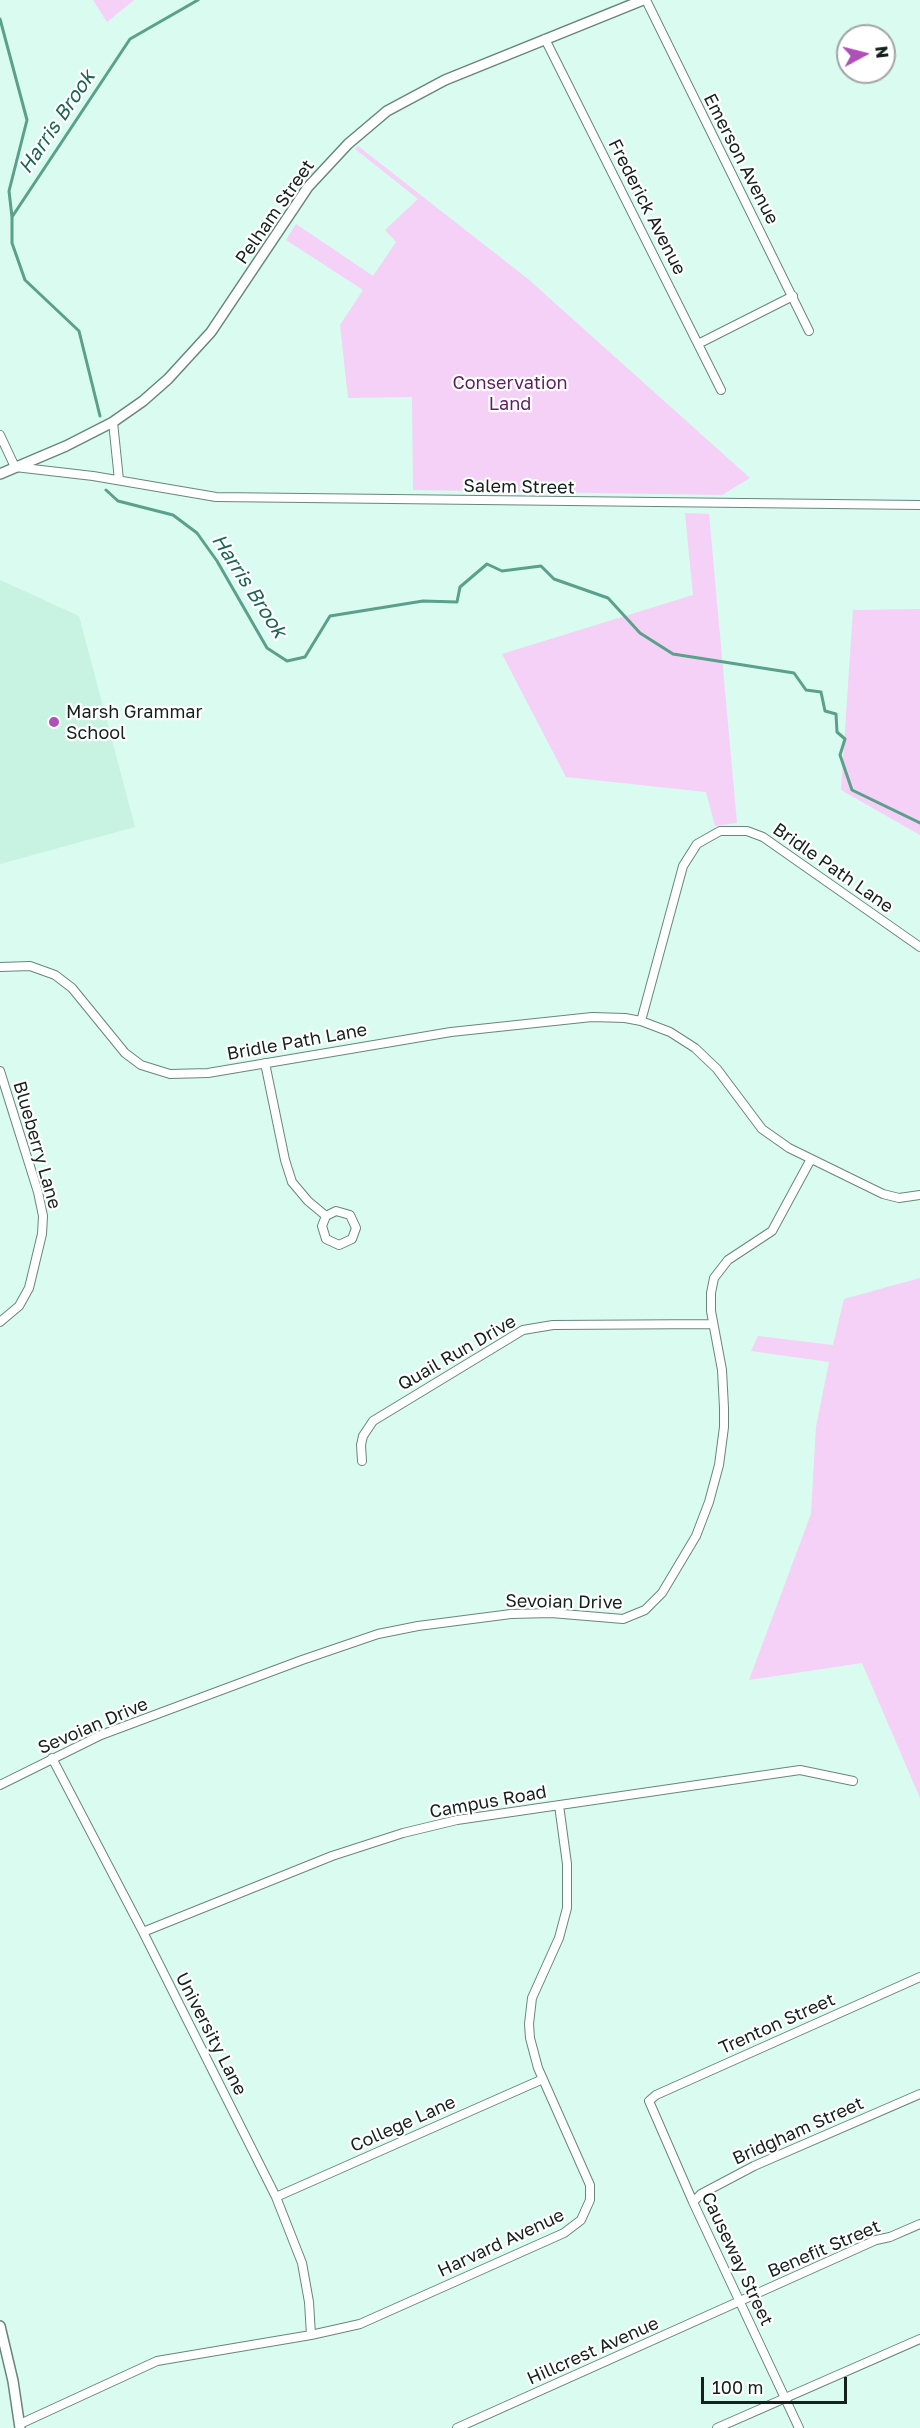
<!DOCTYPE html>
<html>
<head>
<meta charset="utf-8">
<style>
  body { margin:0 }
  #map { position:relative; width:920px; height:2428px; overflow:hidden; background:#dafbef; font-family:"Golos Text",sans-serif }
  canvas { display:block }
  .north { position:absolute; left:836px; top:24px; width:60px; height:60px; box-sizing:border-box; background:#fff; border:2px solid #a1a6a5; border-radius:50%; rotate:83deg; font-size:16px; font-weight:700; line-height:24px; text-align:center; color:#15211d }
  .north::after { content:''; display:block; margin:auto; width:21px; height:27px; background:#af4fb8; clip-path:polygon(50% 0,100% 100%,50% 72%,0 100%) }
  .scale { position:absolute; left:701px; top:2377px; width:146px; height:27px; box-sizing:border-box; border:3px solid #15211d; border-top:0; padding-left:8px; font-size:18px; line-height:21px; white-space:nowrap; color:#15211d; -webkit-text-stroke:4px #fff; paint-order:stroke }
</style>
</head>
<body>
<div id="map">
<canvas width="920" height="2428"></canvas>
<div class="north">N</div>
<div class="scale">100 m</div>
</div>
<script>
const g = document.querySelector('canvas').getContext('2d');
g.lineJoin = 'round';
function paint(path, color) {
  g.fillStyle = color;
  g.fill(path, 'evenodd');
}
function shape(rows) {
  const path = new Path2D();
  for (const r of rows) {
    path.moveTo(r[0], r[1]);
    for (let i = 2; i < r.length; i += 2) path.lineTo(r[i], r[i + 1]);
  }
  return path;
}
function trace(path, color, width, dash) {
  g.strokeStyle = color;
  g.lineWidth = width;
  g.lineCap = dash ? 'butt' : 'round';
  g.setLineDash(dash || []);
  g.stroke(path);
}
function label(font, color, halo, rows, align = 'center') {
  g.font = font + ' "Golos Text",sans-serif';
  g.lineWidth = 4.5;
  g.setLineDash([]);
  g.textBaseline = 'middle';
  g.strokeStyle = halo;
  g.fillStyle = color;
  for (const [text, x, y, turn = 0] of rows) {
    g.save();
    g.translate(x, y);
    g.rotate((+turn || 0) * Math.PI / 180);
    g.textAlign = isNaN(turn) ? turn : align;
    if (halo) g.strokeText(text, 0, 0);
    g.fillText(text, 0, 0);
    g.restore();
  }
}
paint(shape([
  [0,580,79,616,135,827,0,864]
]), '#c8f2e2');
paint(shape([
  [93,0,134,0,107,22],
  [358,146,528,279,750,478,722,495,413,490,412,397,348,398,340,325,363,290,286,240,296,224,373,276,396,242,385,230,418,199,355,149],
  [685,513,709,514,737,823,715,826,706,792,566,777,502,654,693,595],
  [920,609,920,835,841,790,853,610],
  [920,1278,920,1798,862,1663,749,1680,811,1514,816,1427,829,1362,751,1351,758,1336,833,1345,844,1299]
]), '#f5d0f7');
trace(shape([
  [0,19,27,120,9,191,12,217],
  [100,416,79,331,25,280,12,243,12,217,130,39,198,0],
  [106,490,118,501,173,515,197,533,217,561,267,648,287,661,305,657,330,616,423,601,457,602,460,587,487,564,502,571,541,566,554,579,608,598,640,633,673,654,794,673,806,690,821,692,825,711,836,714,837,732,845,739,840,755,852,790,920,823]
]), '#5ba08a', 3);
const minor = shape([
  [646,0,809,331],
  [545,39,721,390],
  [698,344,793,296],
  [113,422,119,480],
  [0,435,15,467,93,476,216,497,920,505],
  [0,967,30,966,55,975,72,988,125,1053,141,1065,170,1074,208,1073,451,1032,592,1017,625,1018,641,1021,670,1032,695,1048,717,1069,762,1129,789,1148,883,1194,899,1198,920,1195],
  [641,1021,683,866,697,844,720,831,747,831,763,837,920,947],
  [265,1063,285,1160,292,1182,308,1201,326,1216,336,1211,350,1215,356,1228,352,1239,339,1245,326,1239,322,1226,326,1216],
  [0,1071,38,1192,43,1216,42,1234,29,1288,19,1306,0,1322],
  [362,1461,361,1445,363,1436,373,1421,523,1330,553,1325,713,1324],
  [52,1758,143,1932,276,2197,302,2263,309,2302,311,2335],
  [0,1785,101,1735,302,1660,378,1634,418,1626,511,1614,551,1613,623,1619,645,1610,662,1593,696,1536,709,1502,719,1465,724,1427,724,1408,722,1370,711,1311,711,1293,714,1278,728,1260,772,1231,811,1159],
  [143,1932,332,1856,403,1833,457,1820,800,1770,853,1781],
  [276,2197,543,2079],
  [693,2202,701,2194,754,2166,920,2094],
  [20,2424,157,2361,311,2335,360,2324,564,2233,581,2220,590,2200,590,2185,538,2068,530,2038,529,2024,532,1998,559,1938,567,1908,567,1864,559,1805],
  [457,2428,876,2240,890,2237,920,2224],
  [717,2428,920,2339],
  [799,2428,693,2202,649,2101,656,2095,920,1977]
]);
const tertiary = shape([
  [0,474,66,446,113,422,143,401,168,379,211,332,308,187,348,144,387,111,445,80,643,0],
  [0,2326,13,2381,20,2428]
]);
trace(minor, '#69867b', 10);
trace(tertiary, '#69867b', 12);
trace(minor, '#fff', 8);
trace(tertiary, '#fff', 9);
for (const [x, y, r, color] of [
  [54,722,6,"#af4fb8"]
]) {
  const dot = new Path2D();
  dot.arc(x, y, r, 0, 2 * Math.PI);
  g.fillStyle = color;
  g.fill(dot);
  trace(dot, '#fff', 2);
}
label('18px', '#15211d', '#fff', [
  ["Emerson Avenue",741,159,63],
  ["Frederick Avenue",647,207,63],
  ["Pelham Street",275,212,-55],
  ["Salem Street",519,487,1],
  ["Bridle Path Lane",833,868,35],
  ["Bridle Path Lane",297,1042,-10],
  ["Blueberry Lane",37,1145,74],
  ["Quail Run Drive",457,1353,-30],
  ["Sevoian Drive",564,1602,1],
  ["Sevoian Drive",93,1726,-23],
  ["Campus Road",488,1802,-10],
  ["Trenton Street",777,2024,-24],
  ["University Lane",211,2034,63],
  ["College Lane",403,2124,-24],
  ["Bridgham Street",798,2131,-24],
  ["Harvard Avenue",501,2243,-25],
  ["Benefit Street",824,2249,-23],
  ["Causeway Street",737,2259,65],
  ["Hillcrest Avenue",593,2351,-24]
]);
label('18px', '#5e1e64', '#fff', [
  ["Conservation",510,383],
  ["Land",510,404]
]);
label('18px', '#15211d', '#fff', [
  ["Marsh Grammar",66,712],
  ["School",66,733]
], 'left');
label('italic 20px', '#1b6551', '#fff', [
  ["Harris Brook",57,122,-56],
  ["Harris Brook",249,586,57]
]);
</script>
</body>
</html>
